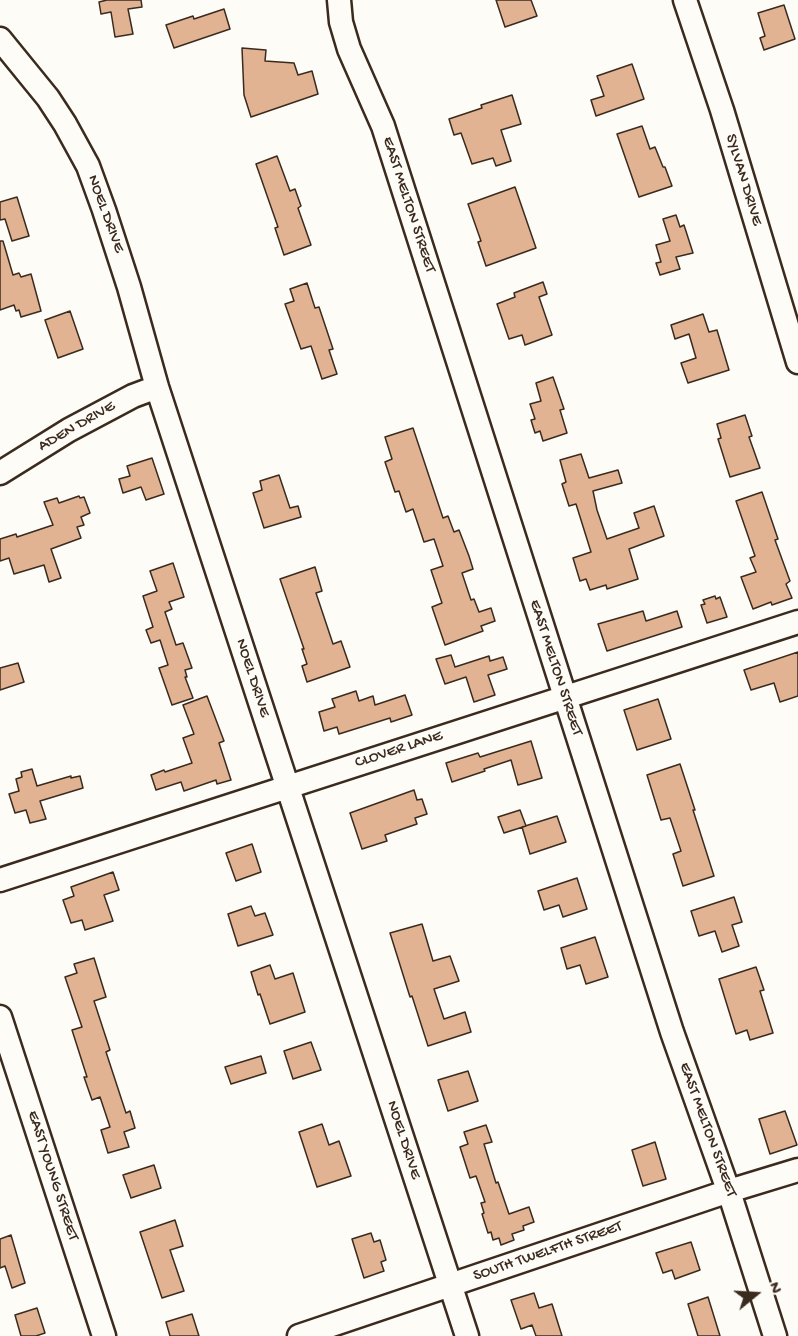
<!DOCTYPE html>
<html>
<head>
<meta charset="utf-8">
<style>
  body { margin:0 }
  #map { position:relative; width:798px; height:1336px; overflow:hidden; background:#fdfcf7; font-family:"Gochi Hand",sans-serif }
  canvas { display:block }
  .north { position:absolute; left:726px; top:1264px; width:60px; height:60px; -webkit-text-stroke:4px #fdfcf7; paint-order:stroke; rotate:72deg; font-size:16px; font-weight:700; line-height:24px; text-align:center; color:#3b2a1e }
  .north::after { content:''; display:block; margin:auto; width:21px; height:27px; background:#3b2a1e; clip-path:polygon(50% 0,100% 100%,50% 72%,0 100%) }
</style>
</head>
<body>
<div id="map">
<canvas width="798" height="1336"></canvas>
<div class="north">N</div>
</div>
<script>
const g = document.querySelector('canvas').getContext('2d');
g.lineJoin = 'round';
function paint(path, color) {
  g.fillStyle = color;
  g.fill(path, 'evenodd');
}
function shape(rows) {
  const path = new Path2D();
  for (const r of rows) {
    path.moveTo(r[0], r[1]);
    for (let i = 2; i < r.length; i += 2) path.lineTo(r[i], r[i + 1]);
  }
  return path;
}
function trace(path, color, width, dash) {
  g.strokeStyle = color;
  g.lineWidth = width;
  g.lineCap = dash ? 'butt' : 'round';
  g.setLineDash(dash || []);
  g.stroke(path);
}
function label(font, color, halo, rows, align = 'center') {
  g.font = font + ' "Gochi Hand",sans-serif';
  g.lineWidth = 4.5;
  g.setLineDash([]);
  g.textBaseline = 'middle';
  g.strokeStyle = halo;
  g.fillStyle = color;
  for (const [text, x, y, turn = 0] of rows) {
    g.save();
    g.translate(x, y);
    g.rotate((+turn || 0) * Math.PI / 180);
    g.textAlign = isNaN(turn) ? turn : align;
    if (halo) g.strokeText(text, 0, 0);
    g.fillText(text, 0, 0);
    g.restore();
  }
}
const building = shape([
  [107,0,141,0,142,7,128,9,133,34,115,37,111,12,101,14,99,2,107,0],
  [496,0,531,0,537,16,505,27,496,0],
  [784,5,795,39,764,50,760,38,765,36,758,13,784,5],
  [224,9,230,29,174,48,166,25,193,16,194,19,224,9],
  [242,48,266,50,265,61,294,63,298,75,312,71,318,94,251,117,244,95,242,48],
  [632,64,644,99,596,116,591,100,604,96,597,76,632,64],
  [512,95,521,124,501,130,511,161,496,166,493,158,472,164,461,133,454,135,449,119,482,108,481,105,512,95],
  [642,126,650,149,655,147,663,167,665,167,672,186,639,197,617,134,642,126],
  [277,156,290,191,295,189,301,206,298,208,311,245,284,255,275,228,278,227,256,164,277,156],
  [515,187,536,248,486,266,478,242,481,241,468,204,515,187],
  [17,197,29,236,12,241,5,219,0,220,0,202,17,197],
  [676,215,680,227,684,225,693,253,676,257,680,269,660,275,656,263,661,262,656,245,670,241,663,219,676,215],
  [0,241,3,241,13,275,19,273,21,277,31,274,41,311,21,317,19,310,16,311,14,305,0,310,0,241],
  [543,282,547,294,539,297,552,335,525,345,522,335,509,339,497,304,515,297,514,293,543,282],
  [307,283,315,308,319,307,333,349,329,350,337,374,322,379,311,346,301,349,285,304,294,301,290,289,307,283],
  [70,311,83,349,58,358,45,320,70,311],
  [703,314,709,332,717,330,729,370,688,383,681,363,696,358,689,334,675,339,671,325,703,314],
  [553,377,564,409,560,410,567,433,543,441,540,431,535,433,531,420,535,419,530,404,541,401,536,383,553,377],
  [745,415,752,436,749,437,760,468,730,477,718,439,721,438,717,424,745,415],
  [413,428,443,518,448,516,454,532,459,530,469,556,473,569,462,573,471,600,474,599,479,612,491,608,495,621,481,626,483,631,445,645,432,607,442,603,431,570,443,566,434,539,424,542,413,509,406,512,399,491,395,492,385,462,392,459,385,437,413,428],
  [581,454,589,478,618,470,622,483,593,491,597,510,607,539,639,528,634,513,654,506,664,536,629,549,638,579,607,589,606,585,590,590,586,579,580,581,573,558,591,552,576,504,569,506,562,484,566,482,560,460,581,454],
  [152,458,164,494,146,500,141,487,123,493,119,479,130,476,127,466,152,458],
  [279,475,290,508,298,506,301,517,264,528,253,493,262,490,260,481,279,475],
  [762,492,778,539,775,540,790,581,786,584,792,598,772,605,771,602,753,609,741,577,756,572,750,558,755,556,736,501,762,492],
  [79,496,80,498,84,497,90,513,81,517,84,525,77,527,81,538,51,549,61,578,49,582,44,565,14,574,9,558,0,561,0,539,16,534,17,537,53,525,44,502,57,498,59,503,79,496],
  [173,563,184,597,169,602,172,609,165,612,176,645,183,643,192,668,185,670,187,677,185,677,193,698,172,705,159,668,168,665,160,640,151,643,146,630,153,627,143,596,157,591,150,571,173,563],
  [315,567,322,591,316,593,333,644,341,641,350,667,307,682,302,666,307,664,302,649,304,649,280,579,315,567],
  [715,596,716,599,720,597,727,617,707,623,701,605,705,604,703,600,715,596],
  [643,611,646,621,677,611,682,627,607,651,598,624,643,611],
  [798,652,798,696,780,702,774,683,751,690,744,670,798,652],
  [451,655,455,667,489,656,490,661,503,657,507,669,488,675,495,695,474,702,466,677,445,684,436,659,451,655],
  [18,663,24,682,0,690,0,668,18,663],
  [356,691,359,701,373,696,375,705,405,695,412,715,391,722,390,718,339,734,337,727,324,731,319,712,335,707,332,699,356,691],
  [207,696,224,741,219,743,231,780,217,784,216,780,184,791,181,782,156,790,151,775,164,770,165,772,192,763,183,738,194,734,183,705,207,696],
  [658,699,671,739,637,750,624,710,658,699],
  [531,741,542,778,518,785,511,760,484,769,485,771,452,782,446,763,478,753,480,757,531,741],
  [680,764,695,810,693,810,714,876,683,886,673,854,681,851,670,818,661,820,647,775,680,764],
  [32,769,37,786,71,776,71,778,80,776,83,788,40,801,46,819,30,823,26,810,15,813,9,794,19,791,16,779,22,777,21,772,32,769],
  [414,790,417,800,422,799,427,814,415,818,417,824,385,835,387,841,362,849,350,813,414,790],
  [520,810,526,826,504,833,498,817,520,810],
  [557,816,566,842,530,854,522,827,557,816],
  [252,844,261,872,236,881,226,853,252,844],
  [113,872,119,890,104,895,113,921,85,930,82,920,71,923,63,900,74,896,71,887,113,872],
  [577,878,587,909,563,917,559,905,544,910,538,891,577,878],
  [734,897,742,922,732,925,739,946,722,952,715,931,699,936,691,911,734,897],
  [251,906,255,916,265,913,273,935,238,946,228,914,251,906],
  [422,924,433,961,450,956,459,981,434,989,444,1019,465,1012,471,1032,428,1046,412,996,410,997,390,933,422,924],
  [595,937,608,977,586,984,580,965,567,969,561,948,595,937],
  [94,958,106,997,94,1001,110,1050,106,1052,126,1113,130,1111,135,1128,124,1132,129,1147,108,1153,101,1130,110,1127,100,1097,92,1100,84,1077,87,1077,72,1030,82,1027,65,977,77,973,74,964,94,958],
  [270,965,275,979,293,973,305,1012,270,1024,260,994,258,995,251,972,270,965],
  [756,967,764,990,760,991,773,1033,750,1040,747,1030,736,1034,719,979,756,967],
  [311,1042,321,1070,293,1079,284,1051,311,1042],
  [261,1056,266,1073,231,1084,225,1067,261,1056],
  [468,1071,478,1101,448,1111,438,1080,468,1071],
  [785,1111,797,1145,770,1154,759,1119,785,1111],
  [322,1124,329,1145,339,1141,351,1176,317,1187,299,1132,322,1124],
  [486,1125,492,1142,484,1144,496,1183,498,1182,509,1214,529,1207,534,1222,523,1226,524,1230,512,1234,514,1240,501,1245,499,1238,493,1240,491,1232,488,1233,482,1214,484,1213,481,1203,485,1202,476,1176,470,1178,460,1147,468,1144,464,1132,486,1125],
  [655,1142,666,1179,643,1186,632,1150,655,1142],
  [154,1165,161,1188,131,1198,123,1175,154,1165],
  [175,1220,183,1246,170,1250,184,1291,162,1298,140,1232,175,1220],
  [371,1233,374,1242,380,1240,386,1260,381,1262,384,1271,364,1278,352,1239,371,1233],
  [11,1235,25,1283,12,1288,5,1266,0,1268,0,1239,11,1235],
  [691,1242,700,1270,675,1279,672,1270,663,1273,656,1253,691,1242],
  [534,1293,539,1308,552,1304,562,1336,536,1336,532,1325,521,1329,511,1300,534,1293],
  [708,1297,720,1336,698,1336,688,1304,708,1297],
  [37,1308,45,1333,36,1336,21,1336,15,1315,37,1308],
  [192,1314,199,1336,170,1336,166,1322,192,1314]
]);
paint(building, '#e1b392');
trace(building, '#3b2a1e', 1.5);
const minor = shape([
  [339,0,341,22,349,49,383,126,672,1032,732,1201,775,1336],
  [685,0,722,110,798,362],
  [0,39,48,98,65,124,88,166,104,210,129,287,157,387,467,1336],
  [0,473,69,430,133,396,157,387],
  [0,880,798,622],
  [0,1017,104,1336],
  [299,1336,729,1191,798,1170]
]);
trace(minor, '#3b2a1e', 27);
trace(minor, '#fdfcf7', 22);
label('16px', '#3b2a1e', '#fdfcf7', [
  ["SYLVAN DRIVE",743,180,73],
  ["EAST MELTON STREET",408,205,72],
  ["NOEL DRIVE",105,214,70],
  ["ADEN DRIVE",77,427,-30],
  ["EAST MELTON STREET",555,668,72],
  ["NOEL DRIVE",252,678,72],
  ["CLOVER LANE",399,750,-18],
  ["EAST MELTON STREET",707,1130,70],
  ["NOEL DRIVE",403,1140,72],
  ["EAST YOUNG STREET",52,1176,72],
  ["SOUTH TWELFTH STREET",548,1252,-19]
]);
</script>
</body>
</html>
